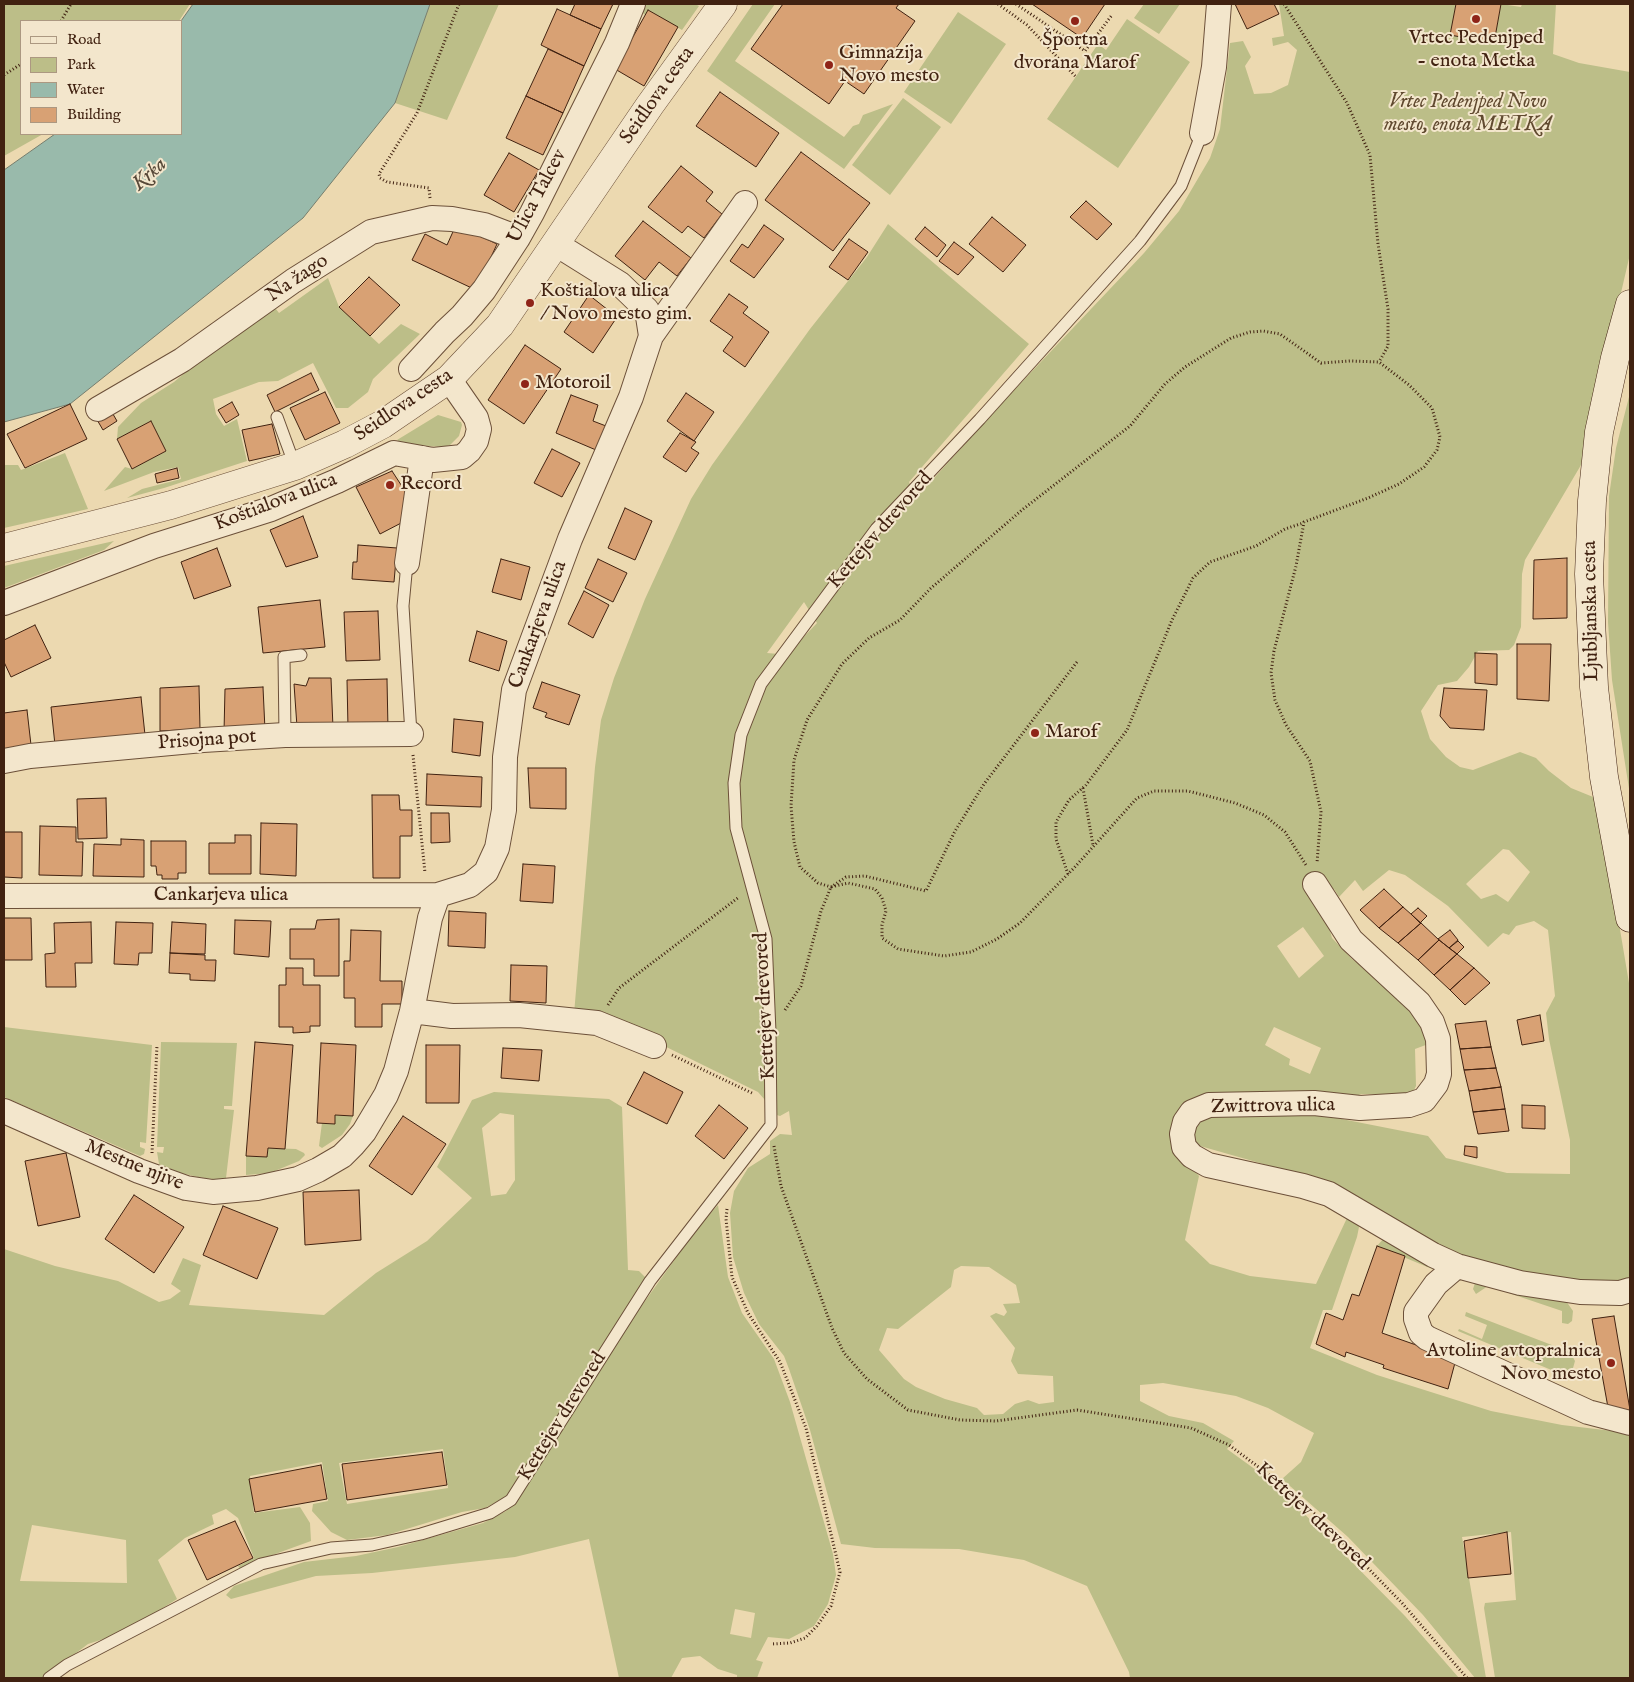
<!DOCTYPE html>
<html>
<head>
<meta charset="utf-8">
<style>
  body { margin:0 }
  #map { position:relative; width:1634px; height:1682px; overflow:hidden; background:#ecd9b0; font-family:"IM FELL English",serif }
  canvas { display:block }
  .frame { position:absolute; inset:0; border:5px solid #412211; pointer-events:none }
  .legend { position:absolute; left:20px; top:20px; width:162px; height:115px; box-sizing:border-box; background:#f3e6cc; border:1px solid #ac9881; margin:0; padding:6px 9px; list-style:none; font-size:15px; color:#412211 }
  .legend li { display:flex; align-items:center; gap:10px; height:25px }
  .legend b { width:25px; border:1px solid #ac9881 }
</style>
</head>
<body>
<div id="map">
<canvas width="1634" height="1682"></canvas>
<div class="frame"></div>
<ul class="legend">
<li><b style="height:6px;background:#f3e6cc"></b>Road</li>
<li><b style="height:14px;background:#bcbe88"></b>Park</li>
<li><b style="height:14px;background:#99baab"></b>Water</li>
<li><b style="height:14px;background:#d8a174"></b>Building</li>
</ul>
</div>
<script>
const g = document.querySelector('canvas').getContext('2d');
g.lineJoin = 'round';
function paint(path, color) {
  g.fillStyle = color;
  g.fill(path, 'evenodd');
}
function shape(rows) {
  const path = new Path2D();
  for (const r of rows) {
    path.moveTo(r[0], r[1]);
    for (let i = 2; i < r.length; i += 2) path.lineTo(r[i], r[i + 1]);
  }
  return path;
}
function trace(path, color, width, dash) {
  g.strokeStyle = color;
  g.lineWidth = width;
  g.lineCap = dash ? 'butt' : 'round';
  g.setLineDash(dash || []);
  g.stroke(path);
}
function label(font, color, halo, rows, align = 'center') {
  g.font = font + ' "IM FELL English",serif';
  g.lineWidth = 4;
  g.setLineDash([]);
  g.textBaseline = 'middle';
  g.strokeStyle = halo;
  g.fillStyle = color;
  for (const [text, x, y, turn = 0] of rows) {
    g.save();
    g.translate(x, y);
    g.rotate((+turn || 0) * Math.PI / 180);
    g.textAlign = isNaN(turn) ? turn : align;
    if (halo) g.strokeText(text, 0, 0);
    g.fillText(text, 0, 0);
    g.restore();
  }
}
paint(shape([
  [4,4,190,4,179,21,21,21,21,134,43,134,4,156],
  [430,4,499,4,447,120,395,103],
  [642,4,695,4,699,6,682,30,648,10,645,15,639,9],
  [753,4,775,4,735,61,844,137,853,126,859,124,863,115,893,104,844,169,707,71],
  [1144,4,1180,4,1159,34,1134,18],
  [1279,4,1456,4,1450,35,1494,43,1501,4,1521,7,1522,4,1556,4,1553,54,1579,63,1630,72,1630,254,1581,465,1525,560,1522,574,1521,627,1514,645,1509,650,1478,651,1469,667,1457,681,1438,685,1421,711,1430,739,1446,757,1460,767,1473,770,1520,752,1536,758,1549,771,1571,788,1598,799,1630,989,1630,1283,1622,1286,1584,1287,1495,1267,1451,1255,1414,1234,1366,1201,1323,1181,1193,1144,1188,1135,1196,1117,1207,1113,1222,1109,1301,1111,1428,1136,1446,1158,1507,1173,1570,1174,1570,1140,1549,1039,1546,1013,1555,996,1548,930,1534,921,1516,926,1509,935,1503,933,1488,947,1448,906,1405,875,1389,870,1363,891,1355,880,1339,897,1334,889,1320,894,1334,919,1329,927,1332,938,1352,959,1399,994,1423,1020,1431,1043,1415,1049,1416,1086,1412,1094,1361,1094,1348,1100,1266,1095,1202,1100,1184,1112,1177,1122,1174,1147,1199,1176,1185,1240,1210,1264,1250,1276,1316,1284,1347,1218,1352,1217,1359,1227,1357,1237,1332,1310,1323,1310,1310,1348,1377,1375,1491,1411,1562,1425,1630,1433,1630,1678,1495,1678,1484,1608,1485,1603,1516,1600,1511,1532,1462,1537,1486,1678,1475,1678,1423,1615,1348,1537,1282,1479,1301,1462,1314,1433,1268,1408,1236,1396,1163,1383,1140,1385,1140,1401,1169,1416,1203,1423,1234,1441,1227,1449,1274,1483,1405,1616,1459,1678,1130,1678,1129,1672,1087,1586,1024,1560,959,1549,875,1548,841,1544,810,1430,789,1369,784,1356,759,1324,744,1293,733,1257,730,1213,734,1191,748,1168,770,1154,770,1141,780,1134,792,1135,789,1111,780,1116,767,1112,765,1100,758,1092,650,1039,618,1025,574,1014,595,767,601,720,614,678,645,599,691,499,712,465,810,329,867,257,888,224,1029,344,909,482,916,498,1002,403,1144,253,1179,211,1210,158,1220,129,1230,43,1243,41,1251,57,1245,66,1254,94,1271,93,1288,85,1297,50,1288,42,1273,46,1272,38,1284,36],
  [804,602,817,623,796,645,783,663,779,654,767,653],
  [1503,849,1509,850,1530,872,1508,902,1496,894,1481,899,1466,884],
  [1303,927,1324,956,1299,978,1277,946],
  [1274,1027,1321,1048,1310,1074,1289,1065,1290,1059,1265,1045],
  [961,1266,989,1267,1016,1285,1020,1303,1003,1304,1007,1312,1004,1316,996,1313,990,1316,1015,1348,1011,1361,1018,1374,1053,1376,1054,1402,1039,1404,1028,1400,1015,1404,1003,1414,984,1415,977,1408,945,1399,916,1387,904,1379,879,1350,887,1328,898,1329,951,1287,954,1270],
  [958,12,1006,44,951,124,904,92],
  [1127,19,1190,62,1118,168,1047,119,1098,44,1106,50],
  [903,98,941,127,890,195,852,165],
  [328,278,339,307,379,344,401,324,420,334,373,379,368,392,348,408,336,408,313,363,278,381,259,382,213,399,216,414,224,426,237,419,247,461,164,488,127,498,142,489,181,479,178,467,154,472,104,491,125,467,132,469,166,451,151,421,117,439,118,427,141,403,174,382,270,301,279,313],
  [1630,393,1630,795,1612,680,1608,622,1609,496,1616,448],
  [438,415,461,422,462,425,459,436,450,445,443,447,403,444,397,440],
  [65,453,88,509,4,528,4,465,18,465,21,470],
  [114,541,104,550,4,588,4,566],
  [4,1027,152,1045,146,1143,140,1142,140,1147,145,1149,144,1154,140,1156,4,1097],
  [161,1042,237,1043,232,1106,224,1106,224,1109,234,1110,226,1178,220,1180,198,1177,181,1173,159,1164,157,1152,163,1153,164,1147,157,1147],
  [494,1092,609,1099,622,1107,628,1270,639,1271,646,1278,506,1497,485,1508,462,1512,387,1535,347,1540,331,1532,312,1511,313,1504,328,1501,322,1462,250,1476,254,1513,300,1507,310,1523,311,1541,267,1557,241,1570,238,1566,254,1558,238,1518,226,1509,212,1515,214,1524,185,1538,158,1560,177,1599,125,1632,88,1644,43,1678,4,1678,4,1249,55,1266,118,1281,159,1302,170,1299,181,1291,171,1284,183,1258,201,1265,189,1305,324,1315,376,1273,427,1241,472,1198,437,1167,472,1100],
  [500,1113,514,1115,515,1180,506,1194,491,1196,482,1128],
  [443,1449,448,1488,347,1504,339,1463],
  [32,1525,126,1540,127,1583,20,1581],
  [335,1115,353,1116,350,1124,342,1135,322,1148,319,1146,322,1123,334,1124],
  [268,1148,296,1149,304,1153,305,1155,299,1161,270,1173,246,1175,246,1156,267,1157],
  [718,1205,728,1277,742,1313,774,1359,790,1402,833,1554,836,1575,828,1604,814,1626,789,1639,768,1637,756,1660,763,1662,757,1678,737,1678,737,1675,718,1669,700,1656,682,1658,671,1678,619,1678,589,1539,515,1557,372,1573,316,1576,231,1599,226,1595,234,1586,304,1562,356,1556,398,1547,483,1523,506,1511,518,1497,610,1350,698,1227],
  [735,1609,755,1613,751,1638,730,1634],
  [1384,1238,1431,1263,1437,1271,1377,1246],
  [1475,1283,1566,1301,1573,1311,1572,1321,1568,1324,1562,1323,1562,1311,1488,1286,1476,1294,1473,1289],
  [1466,1312,1570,1352,1575,1361,1573,1368,1569,1374,1561,1374,1458,1331,1459,1329,1482,1339,1487,1325,1465,1316]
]), '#bcbe88');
const water = shape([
  [193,4,430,4,395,103,303,218,70,404,4,422,4,170,55,134,181,134,181,21,193,4]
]);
paint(water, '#99baab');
trace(water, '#767d6d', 1);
const building = shape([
  [575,4,613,4,601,29,570,15,575,4],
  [783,4,899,4,896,8,915,21,864,94,845,81,829,104,751,49,783,4],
  [1032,4,1105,4,1082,38,1032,4],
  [1235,4,1274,4,1279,14,1247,29,1235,4],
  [1456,4,1501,4,1494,43,1450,35,1456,4],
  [557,9,601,29,584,66,541,45,557,9],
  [648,10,678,27,644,86,615,69,648,10],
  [548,49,584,66,563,113,526,96,548,49],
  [720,92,779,133,756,167,696,126,720,92],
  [526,96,563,113,543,155,506,138,526,96],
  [801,152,870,203,833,251,765,200,801,152],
  [509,153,539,170,514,212,484,195,509,153],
  [681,166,713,192,706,201,722,214,704,238,688,226,682,233,648,207,681,166],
  [1086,201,1112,224,1097,240,1070,217,1086,201],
  [992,217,1026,245,1003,272,969,244,992,217],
  [643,221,691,258,677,276,659,262,645,280,615,256,643,221],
  [456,225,497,244,476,290,412,260,425,234,447,245,456,225],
  [764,225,784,239,754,278,730,261,742,244,748,248,764,225],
  [925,227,946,245,937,257,915,239,925,227],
  [849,239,868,252,848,280,829,267,849,239],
  [954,242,974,257,958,275,939,261,954,242],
  [369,277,400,305,370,336,339,307,369,277],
  [729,294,748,307,743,313,769,332,745,367,723,351,733,337,710,321,729,294],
  [589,295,617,317,593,353,564,332,589,295],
  [525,345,561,369,524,424,488,400,525,345],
  [311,373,319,390,275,412,267,395,311,373],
  [325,392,340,423,305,440,290,408,325,392],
  [686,393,714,412,694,441,667,421,686,393],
  [571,395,598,405,593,421,606,426,596,450,556,433,571,395],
  [232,402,239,415,226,423,218,410,232,402],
  [70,404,87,439,25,468,7,434,70,404],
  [110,409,117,421,103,430,96,418,110,409],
  [151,421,166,451,132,469,117,439,151,421],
  [272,424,280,454,249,461,242,430,272,424],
  [680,433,696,442,691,448,699,453,686,472,663,457,680,433],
  [552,449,580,463,562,497,534,483,552,449],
  [177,468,179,478,157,483,155,474,177,468],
  [392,471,407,494,404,498,409,510,405,521,380,534,356,487,392,471],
  [625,508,652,521,635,560,608,548,625,508],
  [303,516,318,557,286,567,270,530,303,516],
  [358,545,397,548,394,582,352,579,353,562,357,562,358,545],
  [217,548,231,586,194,599,181,562,217,548],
  [1567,558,1567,618,1533,619,1534,560,1567,558],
  [501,559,530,567,521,600,492,592,501,559],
  [598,559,627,573,613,602,585,588,598,559],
  [584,591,609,605,593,638,568,624,584,591],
  [320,600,325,647,263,653,258,607,320,600],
  [378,611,380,660,346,661,344,612,378,611],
  [35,625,51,658,11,677,4,662,4,640,35,625],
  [477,631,507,641,499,671,469,661,477,631],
  [1517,644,1551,644,1549,701,1517,699,1517,644],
  [1475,653,1497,654,1497,685,1475,683,1475,653],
  [309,678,331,678,333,728,297,727,294,684,306,686,309,678],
  [387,679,388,729,348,728,347,680,387,679],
  [542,682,580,695,569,725,545,717,547,713,533,708,542,682],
  [199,686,200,729,160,731,160,688,199,686],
  [263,687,265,730,224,732,225,689,263,687],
  [1444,688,1487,690,1484,730,1450,728,1440,716,1444,688],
  [141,697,145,735,55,745,51,707,141,697],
  [27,710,31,745,4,749,4,713,27,710],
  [454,719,483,722,480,756,452,752,454,719],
  [528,768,566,768,566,809,530,808,528,768],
  [427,774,482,777,481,807,426,805,427,774],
  [372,795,399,795,400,810,412,810,412,836,400,836,400,878,373,878,372,795],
  [106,798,107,838,78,839,77,799,106,798],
  [431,813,449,813,450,842,431,843,431,813],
  [261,823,297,824,296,876,260,874,261,823],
  [40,826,76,827,76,842,83,842,82,876,39,875,40,826],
  [4,832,22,832,22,878,4,877,4,832],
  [235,835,251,835,251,874,209,874,209,843,235,843,235,835],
  [121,839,144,840,144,877,93,876,94,844,121,845,121,839],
  [151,841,186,841,186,873,178,873,178,879,162,879,162,875,157,875,156,866,151,866,151,841],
  [523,864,555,866,553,903,520,901,523,864],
  [1384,889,1403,907,1379,928,1360,910,1384,889],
  [1403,907,1421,923,1398,943,1379,928,1403,907],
  [1418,908,1427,916,1420,923,1411,914,1418,908],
  [449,911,486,913,485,948,448,946,449,911],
  [4,918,31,918,32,960,4,960,4,918],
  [339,919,339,976,314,976,314,959,290,959,290,929,315,929,317,920,339,919],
  [235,920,271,921,269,957,234,954,235,920],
  [91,922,92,963,75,963,76,987,46,987,45,954,55,953,54,923,91,922],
  [116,922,153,923,152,953,139,953,138,965,114,964,116,922],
  [172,922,206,924,205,954,170,953,172,922],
  [1421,923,1439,940,1418,960,1398,943,1421,923],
  [351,930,381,931,380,981,402,981,402,1004,382,1004,382,1027,355,1027,355,998,344,998,344,961,350,961,351,930],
  [1450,930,1458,940,1449,948,1438,939,1450,930],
  [1439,940,1457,954,1434,975,1418,960,1439,940],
  [1458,941,1464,947,1457,954,1449,948,1458,941],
  [170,953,205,955,205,960,216,960,215,981,190,980,190,974,169,973,170,953],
  [1457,954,1474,968,1450,990,1434,975,1457,954],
  [511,965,547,966,546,1003,510,1001,511,965],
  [286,968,303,968,303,985,320,985,320,1026,310,1026,310,1032,293,1033,293,1027,279,1027,279,985,286,985,286,968],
  [1474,968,1490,983,1465,1005,1450,990,1474,968],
  [1540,1015,1544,1041,1522,1045,1517,1020,1540,1015],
  [1486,1021,1491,1047,1460,1049,1455,1024,1486,1021],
  [255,1042,293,1045,285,1149,268,1148,267,1157,246,1156,255,1042],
  [321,1043,356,1045,353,1116,335,1115,335,1124,317,1123,321,1043],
  [426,1045,460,1045,459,1103,426,1103,426,1045],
  [1491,1047,1496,1068,1464,1070,1460,1049,1491,1047],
  [503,1048,542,1050,539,1081,501,1078,503,1048],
  [1496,1068,1501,1087,1469,1091,1464,1070,1496,1068],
  [644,1072,683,1092,667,1124,627,1104,644,1072],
  [1501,1087,1505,1109,1473,1112,1469,1091,1501,1087],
  [719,1105,748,1128,724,1159,695,1136,719,1105],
  [1522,1105,1545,1106,1545,1129,1522,1128,1522,1105],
  [1505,1109,1509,1131,1478,1134,1473,1112,1505,1109],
  [403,1116,446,1144,412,1195,369,1166,403,1116],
  [1465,1146,1477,1147,1477,1158,1464,1155,1465,1146],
  [66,1153,80,1217,38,1226,25,1161,66,1153],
  [359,1190,361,1240,305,1245,303,1192,359,1190],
  [134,1195,184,1227,154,1273,105,1239,134,1195],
  [223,1206,278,1228,257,1279,203,1255,223,1206],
  [1377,1246,1405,1256,1382,1333,1456,1359,1448,1389,1383,1368,1384,1365,1346,1352,1345,1357,1316,1344,1326,1313,1343,1320,1352,1294,1359,1296,1377,1246],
  [1614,1316,1630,1410,1609,1413,1592,1319,1614,1316],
  [442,1452,447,1485,347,1500,342,1464,442,1452],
  [321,1465,327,1499,255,1512,249,1479,321,1465],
  [235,1521,253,1558,207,1580,188,1540,235,1521],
  [1507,1532,1511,1574,1468,1578,1464,1541,1507,1532]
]);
paint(building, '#d8a174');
trace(building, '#412211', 1);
const service = shape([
  [277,417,295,466],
  [407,563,403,606,411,734],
  [285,735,284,657,301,655],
  [49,1678,67,1665,261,1564,331,1548,372,1545,421,1534,490,1513,511,1500,650,1281,771,1125,770,1032,766,939,736,828,734,783,741,735,761,684,876,529,980,419,1140,241,1181,186,1202,133]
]);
const minor = shape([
  [1202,133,1214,67,1219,4],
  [651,336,745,203],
  [411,369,445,332,462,316,484,290,518,238,532,213,617,43,633,4],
  [98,409,182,360,293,281,371,232,432,218,452,219,484,225,518,238],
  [407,563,422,458],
  [4,603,154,546,271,509,337,481,394,453,433,460,462,457,469,451,476,441,479,429,476,418,449,379],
  [4,761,30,756,203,740,285,735,411,734],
  [1315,884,1351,940,1419,1003,1432,1022,1438,1039,1439,1074,1436,1084,1424,1100,1409,1105,1360,1108,1314,1103,1209,1105,1192,1112,1185,1122,1182,1134,1184,1147,1192,1156,1208,1165,1303,1186,1329,1194,1433,1255,1457,1266,1520,1283,1580,1292,1620,1293,1630,1290],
  [4,896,438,895,470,885,486,872,497,848,504,810,505,757,514,690,570,539,631,397,651,336,647,310,620,284,556,244],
  [412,1011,452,1016,519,1015,597,1023,654,1046],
  [4,1111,139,1171,186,1188,213,1192,257,1188,298,1179,318,1170,342,1156,353,1145,364,1132,386,1095,396,1071,412,1011,430,918,438,895],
  [1457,1266,1436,1284,1416,1312,1416,1319,1421,1333,1427,1338,1588,1412,1630,1423]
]);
const tertiary = shape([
  [4,548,171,505,295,466,345,444,383,424,449,379,500,325,650,105,723,4]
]);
const secondary = shape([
  [1630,304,1615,358,1599,432,1592,501,1589,574,1594,687,1604,777,1630,918]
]);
trace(service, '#6c5039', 13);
trace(minor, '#6c5039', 26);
trace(tertiary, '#6c5039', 29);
trace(secondary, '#412211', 29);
trace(shape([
  [998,4,1027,25,1076,77],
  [1016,4,1085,51,1112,15],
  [1284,4,1347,103,1370,155,1378,244,1388,309,1388,346,1379,362],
  [61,21,71,4],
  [4,75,21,64],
  [430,198,429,188,387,182,380,178,379,174,417,113,459,4],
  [1077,662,984,784,955,831,926,891,865,876,846,877,831,887,818,883,800,867,794,842,791,806,794,760,807,720,842,664,869,638,900,620,930,589,1022,510,1130,426,1165,384,1185,367,1231,338,1250,332,1263,331,1280,334,1321,363,1350,361,1379,362,1409,385,1432,408,1440,437,1437,450,1424,467,1399,484,1368,498,1304,522,1296,566,1274,651,1271,673,1275,700,1286,725,1310,761,1321,812,1317,863],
  [413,755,425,873],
  [1083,788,1093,845],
  [1068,874,1056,839,1056,822,1069,800,1086,785,1127,730,1172,620,1193,578,1210,562,1256,546,1285,529,1303,523],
  [608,1005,619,988,739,897],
  [785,1010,801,986,821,911,831,887,848,883,875,889,882,898,886,911,882,925,882,938,898,949,944,956,971,952,997,939,1020,923,1074,868,1137,798,1154,791,1188,791,1235,803,1264,815,1285,832,1306,865],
  [672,1055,754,1094],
  [774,1146,781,1186,832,1328,844,1353,867,1379,908,1410,960,1420,996,1421,1077,1410,1191,1428,1229,1445,1276,1480,1316,1515,1402,1603,1467,1678],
  [152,1153,157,1045],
  [727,1209,726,1219,732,1277,748,1313,780,1362,806,1428,840,1572,831,1606,817,1626,805,1638,790,1643,771,1644]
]), '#412211', 3, [1, 2.5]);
trace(service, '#f3e6cc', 11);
trace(minor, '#f3e6cc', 24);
trace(tertiary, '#f3e6cc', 28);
trace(secondary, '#f3e6cc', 28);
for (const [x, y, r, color] of [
  [1476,19,5,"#8f2418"],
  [1075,21,5,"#8f2418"],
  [829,65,5,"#8f2418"],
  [530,303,5,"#8f2418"],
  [525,384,5,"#8f2418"],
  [390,485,5,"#8f2418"],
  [1035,733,5,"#8f2418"],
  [1611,1363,5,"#8f2418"]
]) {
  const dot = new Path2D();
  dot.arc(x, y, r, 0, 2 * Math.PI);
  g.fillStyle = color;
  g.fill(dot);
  trace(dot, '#f3e6cc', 2);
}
label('20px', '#412211', '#f3e6cc', [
  ["Vrtec Pedenjped",1476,39,"center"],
  ["- enota Metka",1476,62,"center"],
  ["Športna",1075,41,"center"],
  ["dvorana Marof",1075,64,"center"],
  ["Gimnazija",839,54],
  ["Novo mesto",839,77],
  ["Koštialova ulica",540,292],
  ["/ Novo mesto gim.",540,315],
  ["Motoroil",535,384],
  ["Record",400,485],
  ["Marof",1045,733],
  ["Avtoline avtopralnica",1601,1352,"right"],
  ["Novo mesto",1601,1375,"right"]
], 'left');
label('20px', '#412211', '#f3e6cc', [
  ["Seidlova cesta",658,96,-55],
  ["Ulica Talcev",538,197,-62],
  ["Na žago",298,279,-34],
  ["Seidlova cesta",404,406,-34],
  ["Koštialova ulica",276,503,-21],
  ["Kettejev drevored",881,531,-49],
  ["Ljubljanska cesta",1592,611,-91],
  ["Cankarjeva ulica",539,625,-70],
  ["Prisojna pot",207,741,-4],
  ["Cankarjeva ulica",221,896],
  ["Kettejev drevored",766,1006,-93],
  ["Zwittrova ulica",1273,1107,-1],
  ["Mestne njive",134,1166,22],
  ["Kettejev drevored",563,1417,-58],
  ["Kettejev drevored",1312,1517,43]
]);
label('italic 20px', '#60492f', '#f3e6cc', [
  ["Vrtec Pedenjped Novo",1468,103],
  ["mesto, enota METKA",1468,126]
]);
label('italic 21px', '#574838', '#f3e6cc', [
  ["Krka",150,175,-42]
]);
</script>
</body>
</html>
